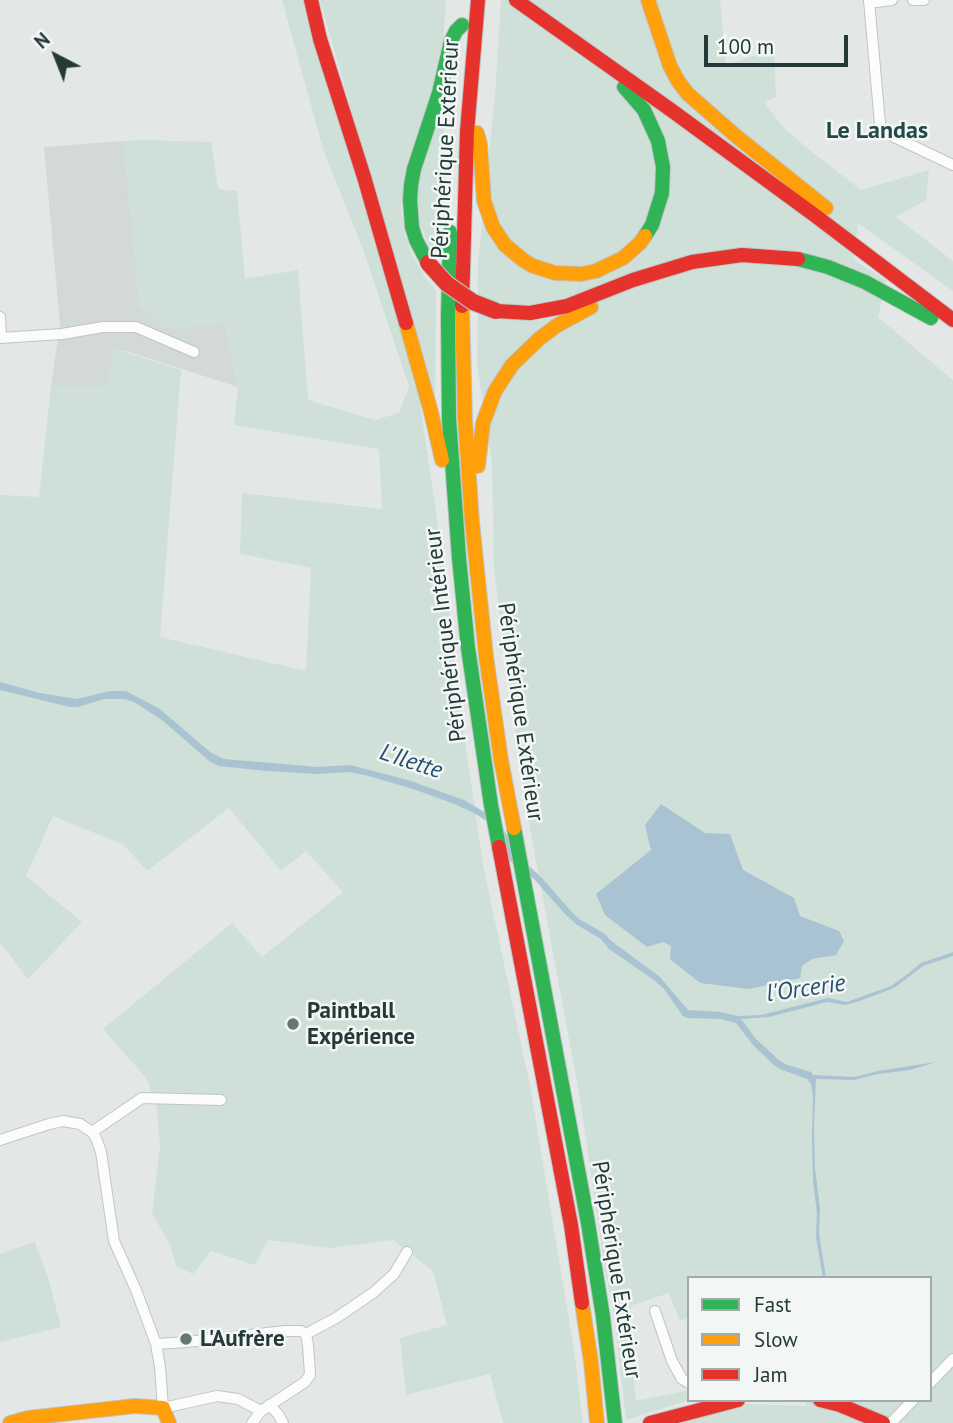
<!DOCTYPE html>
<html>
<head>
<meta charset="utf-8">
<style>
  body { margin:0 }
  #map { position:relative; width:953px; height:1423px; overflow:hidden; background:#e3e8e7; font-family:"PT Sans",sans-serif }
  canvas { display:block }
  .legend { position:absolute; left:687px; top:1276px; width:245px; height:126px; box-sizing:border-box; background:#f2f7f6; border:2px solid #a0abaa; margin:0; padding:9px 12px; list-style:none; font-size:21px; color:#243938 }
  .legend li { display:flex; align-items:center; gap:14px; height:35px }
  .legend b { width:35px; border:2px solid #a0abaa }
  .north { position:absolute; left:21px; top:21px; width:70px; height:70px; -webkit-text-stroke:5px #f2f7f6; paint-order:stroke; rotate:318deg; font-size:19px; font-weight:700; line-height:28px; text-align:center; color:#243938 }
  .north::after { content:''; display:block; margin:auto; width:24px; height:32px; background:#243938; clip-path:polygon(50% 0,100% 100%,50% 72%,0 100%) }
  .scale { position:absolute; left:704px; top:35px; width:144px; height:32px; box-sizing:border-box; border:4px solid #243938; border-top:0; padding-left:9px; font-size:21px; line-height:24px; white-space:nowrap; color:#243938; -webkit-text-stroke:5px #f2f7f6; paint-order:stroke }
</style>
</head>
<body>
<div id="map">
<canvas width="953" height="1423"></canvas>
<ul class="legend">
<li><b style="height:9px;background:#30b455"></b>Fast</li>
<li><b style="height:9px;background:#ff9f0a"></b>Slow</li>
<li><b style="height:9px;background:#e5322d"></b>Jam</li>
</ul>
<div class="north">N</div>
<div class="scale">100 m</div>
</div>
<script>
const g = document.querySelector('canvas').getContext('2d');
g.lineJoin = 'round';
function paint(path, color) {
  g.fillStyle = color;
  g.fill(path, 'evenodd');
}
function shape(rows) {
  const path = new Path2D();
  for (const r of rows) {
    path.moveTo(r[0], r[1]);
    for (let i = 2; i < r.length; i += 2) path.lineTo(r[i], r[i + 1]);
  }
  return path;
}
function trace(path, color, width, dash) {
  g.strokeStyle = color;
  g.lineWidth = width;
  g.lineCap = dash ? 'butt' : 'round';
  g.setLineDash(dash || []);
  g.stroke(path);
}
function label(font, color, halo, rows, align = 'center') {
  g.font = font + ' "PT Sans",sans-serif';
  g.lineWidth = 5;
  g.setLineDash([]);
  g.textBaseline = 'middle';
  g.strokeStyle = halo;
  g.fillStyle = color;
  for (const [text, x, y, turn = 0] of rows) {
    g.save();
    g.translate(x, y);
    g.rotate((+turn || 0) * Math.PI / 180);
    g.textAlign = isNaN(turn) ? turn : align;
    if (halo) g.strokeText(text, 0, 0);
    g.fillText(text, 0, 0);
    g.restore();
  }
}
paint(shape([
  [123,141,165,328,225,324,238,387,129,352,115,349,107,386,51,386,60,325,44,147]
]), '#d2d9d7');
paint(shape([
  [282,0,303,0,418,390,445,574,458,694,483,865,530,1086,574,1350,583,1423,503,1423,490,1374,406,1395,400,1338,447,1325,433,1271,393,1240,330,1248,268,1240,255,1265,211,1251,193,1274,176,1266,171,1247,152,1213,160,1147,157,1108,147,1079,103,1029,232,923,262,957,343,892,306,851,281,871,229,808,147,871,124,845,53,816,26,876,82,922,28,979,0,942,0,495,39,497,51,386,107,386,115,349,181,370,160,637,306,671,311,568,240,554,242,493,382,509,379,449,234,425,238,387,225,324,165,328,139,306,123,141,144,140,211,142,218,189,237,191,245,279,298,270,308,400,375,420,399,413,409,386,363,249,323,149],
  [320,0,446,0,442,60,406,167,401,208,405,235,413,257,427,280,436,290,435,404],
  [501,0,720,0,726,65,774,49,776,97,764,102,784,128,812,152,861,190,929,170,926,200,896,217,953,261,953,291,858,223,854,260,886,280,878,317,953,380,953,1423,683,1423,745,1404,806,1406,805,1400,930,1400,930,1278,689,1278,689,1317,680,1321,669,1293,633,1305,627,1312,636,1401,689,1390,689,1400,626,1420,615,1322,605,1269,580,1098,525,802,494,570,492,464,477,364,478,262,495,96],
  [446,95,437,262,416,216,415,194],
  [35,1242,48,1277,61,1327,0,1342,0,1254]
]), '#cee0d8');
paint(shape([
  [0,682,40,693,77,699,110,691,126,691,160,709,210,752,224,759,318,767,350,765,408,780,464,800,496,819,527,864,542,878,570,910,579,919,605,934,610,940,660,977,688,1010,721,1012,738,1016,761,1015,828,998,847,1002,891,986,909,973,921,963,953,952,953,956,923,966,894,988,857,1002,845,1005,827,1002,769,1017,741,1019,756,1039,779,1060,785,1064,811,1072,813,1075,855,1077,878,1071,936,1062,910,1070,878,1074,854,1080,816,1079,814,1125,815,1169,820,1208,819,1233,826,1278,823,1278,816,1237,817,1213,813,1181,812,1137,813,1097,811,1084,807,1079,780,1069,774,1065,753,1045,736,1023,720,1019,687,1018,683,1016,664,989,654,980,609,949,601,939,577,925,566,915,534,879,499,853,490,823,472,812,452,803,413,789,365,775,349,772,317,774,267,771,219,766,209,761,162,720,134,702,125,699,104,699,78,707,70,707,0,690],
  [661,804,705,833,730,834,743,870,794,898,800,916,839,931,844,941,836,955,812,959,802,966,800,978,749,989,700,983,670,959,671,946,663,942,647,947,605,915,596,894,651,850,645,825]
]), '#a9c3d2');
const street = shape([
  [869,0,880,124,885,132,892,136,953,165],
  [913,0,924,0],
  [869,3,892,0],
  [0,317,1,338],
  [0,338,62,334,103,327,136,327,194,352],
  [92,1132,142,1098,221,1100],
  [0,1140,49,1124,63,1121,80,1124,92,1132,96,1138,101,1152,114,1241,136,1290,156,1344,160,1367,163,1408,217,1396,238,1399,261,1411],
  [655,1311,672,1361,682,1379,689,1383],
  [306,1334,336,1318,373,1293,394,1274,407,1252],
  [156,1344,187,1342,285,1331,301,1331,306,1334],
  [930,1383,953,1359],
  [269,1405,278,1414,283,1423],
  [252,1423,261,1411,305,1382,310,1375,308,1345,306,1334],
  [891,1423,913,1400]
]);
const fast = shape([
  [624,87,644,110,658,141,663,167,662,193,652,225,645,236],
  [450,232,448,318,449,419,459,558,468,648,491,805,499,847],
  [798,259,828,267,865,282,931,318],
  [428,263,416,240,412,227,410,200,411,185,414,169,439,93,451,41,456,31,462,25],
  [514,828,588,1223,603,1317,615,1423]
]);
const slow = shape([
  [648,0,670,66,678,81,688,94,736,136,826,208],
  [477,133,480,144,484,201,493,227,505,245,523,260,533,266,555,273,581,274,596,271,623,258,640,243,645,236],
  [462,306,465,419,472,522,486,656,501,760,514,828],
  [406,323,431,412,442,460],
  [478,466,483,423,495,391,512,365,539,339,556,326,591,307],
  [582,1303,591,1362,597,1423],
  [10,1423,28,1418,135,1406,163,1408,169,1423]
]);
const jam = shape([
  [311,0,320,39,364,177,406,323],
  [516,0,671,110,813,214,953,320],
  [462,306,467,132,478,0],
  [496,311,530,313,567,306,633,280,692,262,742,255,798,259],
  [499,847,571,1225,582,1303],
  [820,1400,840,1405,883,1423],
  [650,1423,738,1400]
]);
trace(street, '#c0c5c4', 12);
trace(fast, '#c0c5c4', 16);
trace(slow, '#c0c5c4', 16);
trace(jam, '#c0c5c4', 16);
trace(street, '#fbfcfb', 10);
trace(fast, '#30b455', 14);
trace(slow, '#ff9f0a', 14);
trace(jam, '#e5322d', 14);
const jamBridge = shape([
  [428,263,447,284,473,302,496,311]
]);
trace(jamBridge, '#bcc4c3', 18, []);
trace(jamBridge, '#e5322d', 16);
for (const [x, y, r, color] of [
  [293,1024,7,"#677675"],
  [186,1339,7,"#677675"]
]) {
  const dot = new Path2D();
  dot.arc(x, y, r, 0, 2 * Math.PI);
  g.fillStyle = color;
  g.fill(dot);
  trace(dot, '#f2f7f6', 2.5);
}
label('23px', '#243938', '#f2f7f6', [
  ["Périphérique Extérieur",446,149,-87],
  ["Périphérique Intérieur",446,635,-97],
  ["Périphérique Extérieur",520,712,82],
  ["Périphérique Extérieur",616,1270,81]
]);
label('bold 23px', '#243938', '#f2f7f6', [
  ["Paintball",307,1011],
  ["Expérience",307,1037],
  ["L'Aufrère",200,1339]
], 'left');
label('bold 24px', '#224848', '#f2f7f6', [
  ["Le Landas",877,131]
]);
label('italic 24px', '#25516e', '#f2f7f6', [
  ["L'Ilette",411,762,18],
  ["l'Orcerie",806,989,-8]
]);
</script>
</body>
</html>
